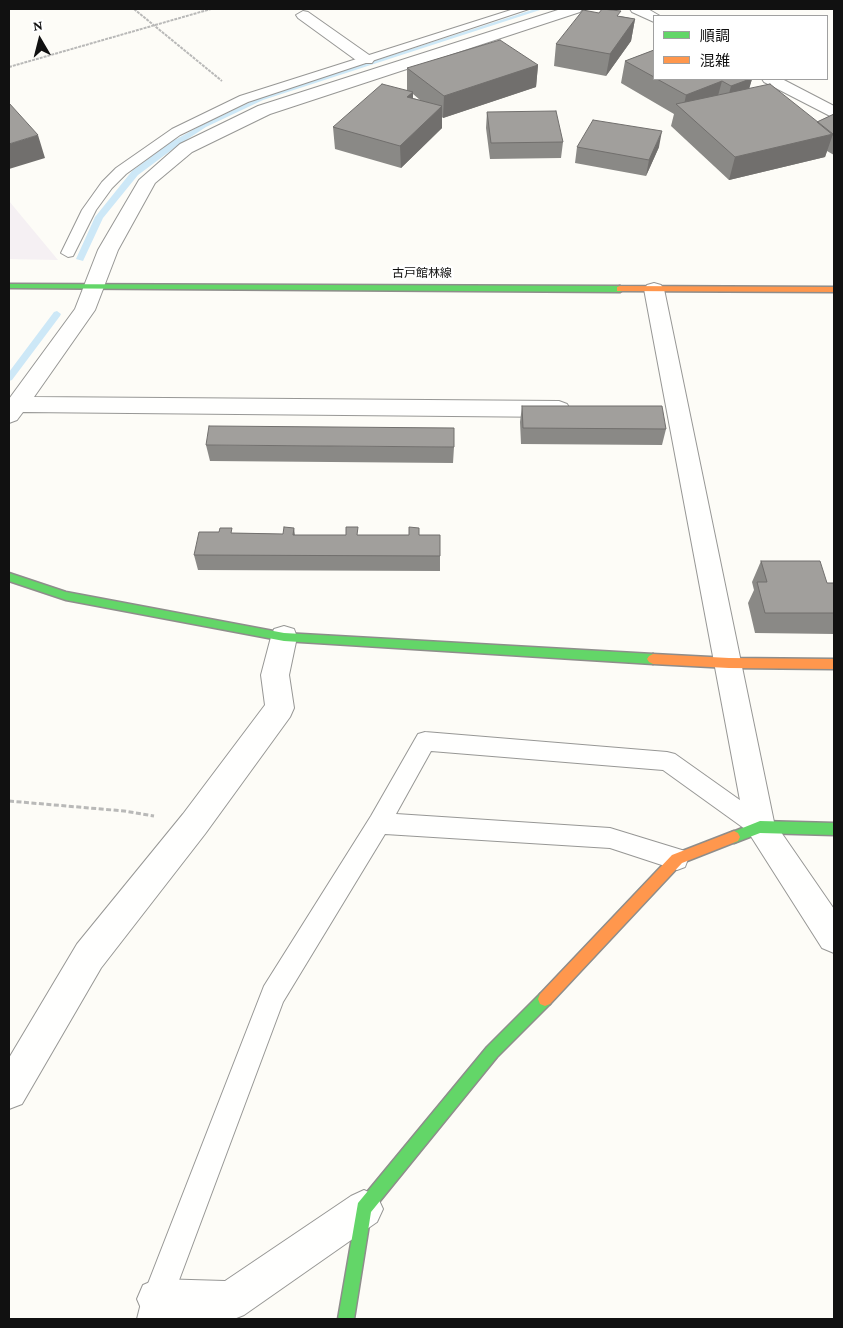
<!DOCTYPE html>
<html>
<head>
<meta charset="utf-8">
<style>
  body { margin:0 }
  #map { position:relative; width:843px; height:1328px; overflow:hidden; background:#fdfcf7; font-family:"Crimson Pro","Noto Sans JP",serif }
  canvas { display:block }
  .frame { position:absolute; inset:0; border:10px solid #111; pointer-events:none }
  .legend { position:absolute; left:653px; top:15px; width:175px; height:65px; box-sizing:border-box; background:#fff; border:1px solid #a0a0a0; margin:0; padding:6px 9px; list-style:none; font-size:15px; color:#111 }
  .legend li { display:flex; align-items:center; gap:10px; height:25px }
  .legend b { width:25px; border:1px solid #a0a0a0 }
  .north { position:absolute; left:15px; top:15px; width:50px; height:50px; -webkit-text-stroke:4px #fff; paint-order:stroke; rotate:352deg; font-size:14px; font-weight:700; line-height:20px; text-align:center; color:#111 }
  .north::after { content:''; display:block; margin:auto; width:18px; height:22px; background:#111; clip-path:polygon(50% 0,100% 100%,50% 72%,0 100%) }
</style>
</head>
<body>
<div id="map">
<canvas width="843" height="1328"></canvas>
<div class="frame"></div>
<ul class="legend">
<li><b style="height:6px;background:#63d668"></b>順調</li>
<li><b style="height:6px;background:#ff974d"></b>混雑</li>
</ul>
<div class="north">N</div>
</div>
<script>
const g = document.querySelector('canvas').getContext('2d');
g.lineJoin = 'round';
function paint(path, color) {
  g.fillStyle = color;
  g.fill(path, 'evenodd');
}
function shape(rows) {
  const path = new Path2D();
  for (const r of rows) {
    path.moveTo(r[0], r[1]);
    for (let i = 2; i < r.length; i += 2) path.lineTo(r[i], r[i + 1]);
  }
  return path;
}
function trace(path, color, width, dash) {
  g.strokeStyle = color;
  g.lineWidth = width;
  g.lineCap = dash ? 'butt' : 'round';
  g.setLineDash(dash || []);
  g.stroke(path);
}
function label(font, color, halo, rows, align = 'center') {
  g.font = font + ' "Crimson Pro","Noto Sans JP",serif';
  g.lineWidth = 5;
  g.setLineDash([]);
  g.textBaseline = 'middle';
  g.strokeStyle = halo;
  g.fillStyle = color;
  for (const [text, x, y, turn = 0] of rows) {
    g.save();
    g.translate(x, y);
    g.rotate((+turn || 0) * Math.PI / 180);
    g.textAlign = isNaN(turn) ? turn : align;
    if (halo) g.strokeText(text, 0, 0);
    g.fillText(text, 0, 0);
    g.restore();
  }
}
paint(shape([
  [9,201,58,260,9,259]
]), '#f5f0f3');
paint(shape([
  [535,9,543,9,263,100,206,127,177,146,138,175,103,218,83,261,76,259,95,217,132,171,171,142,202,125,259,98,535,9],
  [57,311,61,314,60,316,12,380,9,381,9,372,54,312,57,311]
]), '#cde8f7');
const lane = shape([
  [514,9,529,9,248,102,180,135,126,174,112,188,96,210,73,256,68,257,61,253,82,210,102,182,116,168,172,129,240,96,514,9],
  [425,732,667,752,675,754,768,820,771,827,768,834,760,837,752,834,663,770,431,751,396,814,610,828,685,851,688,859,685,867,677,870,610,848,385,834,283,1002,172,1299,167,1319,137,1319,142,1299,264,986,371,816,418,734,425,732]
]);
const street = shape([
  [561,9,582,9,580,12,270,114,192,152,155,183,118,250,95,310,34,397,559,401,567,404,570,409,567,414,559,417,23,412,17,420,9,423,9,399,75,309,98,250,139,180,180,144,258,106,561,9],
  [630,9,648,9,660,16,654,16,654,22,632,12,630,9],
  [303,11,308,12,372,57,374,60,372,63,360,63,298,18,296,15,303,11],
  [762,79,782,79,834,106,834,118,764,82,762,79],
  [654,283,661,285,664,289,774,822,834,909,834,953,822,948,745,827,644,289,647,285,654,283],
  [284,626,294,629,297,637,289,675,294,708,290,717,205,834,101,968,22,1104,9,1109,9,1058,77,944,183,814,265,705,261,675,271,637,274,629,284,626],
  [364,1190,377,1196,383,1209,377,1222,244,1315,234,1319,157,1319,143,1313,137,1299,143,1285,157,1279,225,1281,351,1196,364,1190]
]);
const fast = shape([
  [9,284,620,286,624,289,620,292,9,288,9,284],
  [9,573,66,592,284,633,653,654,657,656,659,659,657,662,653,664,284,641,66,600,9,581,9,573],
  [760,821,834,823,834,835,760,833,734,843,730,841,728,837,730,833,760,821],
  [545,992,550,994,552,999,550,1004,497,1057,371,1212,354,1319,338,1319,358,1203,487,1047,540,994,545,992]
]);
const slow = shape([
  [620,286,834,287,834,292,617,291,617,287,620,286],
  [653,654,729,658,834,659,834,669,729,668,653,664,649,662,647,659,649,656,653,654],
  [734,831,738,833,740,837,738,841,682,863,550,1004,545,1006,540,1004,538,999,540,994,672,855,734,831]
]);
trace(lane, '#979795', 2);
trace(street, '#979795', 2);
trace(fast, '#8e8d8b', 3);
trace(slow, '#8e8d8b', 3);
trace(shape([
  [134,9,222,81],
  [9,67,211,9]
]), '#b9b9b8', 2, [3, 1]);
trace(shape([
  [9,801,124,811,154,816]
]), '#b9b9b8', 3, [5, 2.5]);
paint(lane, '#fffffe');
paint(street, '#fffffe');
paint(fast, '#63d668');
paint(slow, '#ff974d');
paint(shape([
  [620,16,635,19,631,41,606,76,554,66,556,44],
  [654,50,654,79,752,79,749,88,817,122,834,114,834,155,827,151,825,157,729,180,671,126,674,114,621,83,625,61],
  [538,65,536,87,443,118,442,117,442,128,401,168,335,149,333,127,407,90,407,68],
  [413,94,420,100,413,98],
  [487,112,563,142,561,158,490,159,486,128],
  [577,147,659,147,646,176,575,163],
  [522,406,666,429,662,445,521,444,520,422],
  [206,445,454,447,453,463,210,461],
  [294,528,295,535,419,535,440,556,440,571,198,570,194,555,233,533,283,534],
  [761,561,827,583,834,583,834,634,755,633,748,603,754,590,752,582]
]), '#8a8986');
paint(shape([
  [635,19,631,41,606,76,610,54],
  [538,65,536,87,443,118,444,96],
  [750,79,752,79,746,100,725,109,731,86],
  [722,81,716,103,683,110,686,95],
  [413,92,413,114,407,97],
  [442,106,442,128,401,168,400,146],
  [662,131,659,147,646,176,649,160],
  [833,134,825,157,729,180,735,157],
  [38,135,45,158,9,169,9,144]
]), '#716f6d');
const building = shape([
  [602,9,621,11,617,16,635,19,610,54,556,44,583,10,599,13,602,9],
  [500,40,538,65,444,96,407,68,500,40],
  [654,50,654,77,625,61,654,50],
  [657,79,750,79,731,86,722,81,686,95,657,79],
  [382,84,413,92,407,97,442,106,400,146,333,127,382,84],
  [770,84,833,134,735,157,676,104,770,84],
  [9,103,38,135,9,144,9,103],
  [556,111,563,142,491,143,487,112,556,111],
  [834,114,834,136,817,122,834,114],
  [593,120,662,131,649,160,577,147,593,120],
  [522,406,662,406,666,429,523,428,522,406],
  [209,426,454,428,454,447,206,445,209,426],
  [284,527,294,528,293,535,346,535,346,527,358,527,357,535,409,535,409,527,419,528,419,535,440,535,440,556,194,555,199,532,219,532,220,528,232,528,231,533,283,534,284,527],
  [761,561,820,561,827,583,834,583,834,613,765,613,757,582,767,582,761,561]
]);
paint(building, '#a19f9c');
trace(building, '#716f6d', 1);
label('12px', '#111', '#fff', [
  ["古戸館林線",422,273]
]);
</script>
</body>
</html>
